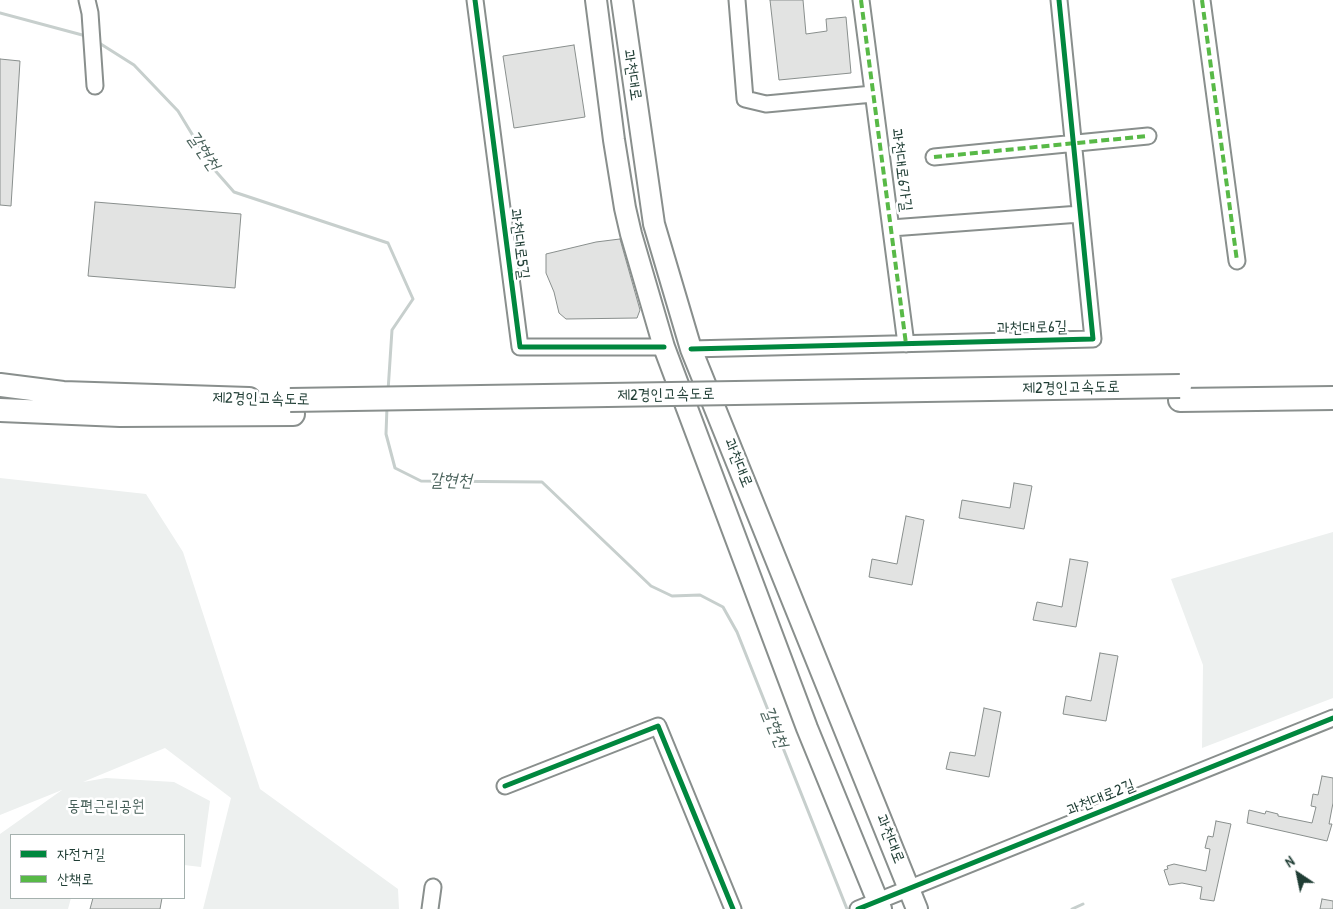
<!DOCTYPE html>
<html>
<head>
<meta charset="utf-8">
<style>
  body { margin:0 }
  #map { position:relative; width:1333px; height:909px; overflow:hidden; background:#fff; font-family:"Patrick Hand","Poor Story",sans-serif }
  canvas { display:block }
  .legend { position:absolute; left:10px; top:834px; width:175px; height:65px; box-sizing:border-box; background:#fff; border:1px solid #a5b1ae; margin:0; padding:6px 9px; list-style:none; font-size:15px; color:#1f3d34 }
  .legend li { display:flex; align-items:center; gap:10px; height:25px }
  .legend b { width:25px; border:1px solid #a5b1ae }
  .north { position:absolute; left:1273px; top:849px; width:50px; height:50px; -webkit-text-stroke:4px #fff; paint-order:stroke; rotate:326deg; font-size:14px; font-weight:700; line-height:20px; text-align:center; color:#1f3d34 }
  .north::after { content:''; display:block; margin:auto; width:18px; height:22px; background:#1f3d34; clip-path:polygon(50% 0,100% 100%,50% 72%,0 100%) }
</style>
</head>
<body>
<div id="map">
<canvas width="1333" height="909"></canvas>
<ul class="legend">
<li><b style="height:6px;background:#00873e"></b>자전거길</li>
<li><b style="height:6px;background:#58b947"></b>산책로</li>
</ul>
<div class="north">N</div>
</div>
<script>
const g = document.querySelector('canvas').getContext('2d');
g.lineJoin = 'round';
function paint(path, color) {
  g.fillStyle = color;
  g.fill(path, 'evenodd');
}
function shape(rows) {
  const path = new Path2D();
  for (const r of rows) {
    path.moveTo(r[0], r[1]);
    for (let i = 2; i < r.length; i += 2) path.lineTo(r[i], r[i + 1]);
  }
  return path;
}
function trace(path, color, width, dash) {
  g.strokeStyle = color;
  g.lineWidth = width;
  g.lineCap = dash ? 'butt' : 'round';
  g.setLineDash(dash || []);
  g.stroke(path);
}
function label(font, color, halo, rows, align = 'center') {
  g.font = font + ' "Patrick Hand","Poor Story",sans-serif';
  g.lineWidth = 5;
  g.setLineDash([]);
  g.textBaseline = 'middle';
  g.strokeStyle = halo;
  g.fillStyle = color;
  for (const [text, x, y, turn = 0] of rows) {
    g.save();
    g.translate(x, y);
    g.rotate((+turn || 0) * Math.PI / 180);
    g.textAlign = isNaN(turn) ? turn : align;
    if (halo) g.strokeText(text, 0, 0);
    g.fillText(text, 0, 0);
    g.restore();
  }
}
paint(shape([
  [0,478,146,494,183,552,260,789,398,889,399,909,203,909,231,798,165,748,83,782,106,778,174,782,210,801,201,867,184,865,184,835,11,835,11,898,71,898,68,909,0,909,0,834,62,790,0,815],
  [1333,532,1333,698,1202,748,1203,665,1171,579]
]), '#edf0ef');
trace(shape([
  [0,13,86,36],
  [96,41,134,65,178,111,212,167,234,192,388,243,413,299,392,330,388,391],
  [387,407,386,434,395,468,421,481,542,482,651,586,672,596,700,595,723,607,737,632,847,909],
  [1072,909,1083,904]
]), '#c7cfcd', 3);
const building = shape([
  [770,0,803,0,806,34,827,31,826,19,846,17,851,73,779,80,770,0],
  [574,45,585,117,514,128,503,56,574,45],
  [0,59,20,61,11,206,0,205,0,59],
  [95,202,241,214,235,288,88,276,95,202],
  [620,239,640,310,637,318,566,319,559,313,554,292,546,273,546,254,596,242,620,239],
  [1014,483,1032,486,1024,529,959,518,962,500,1010,508,1014,483],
  [906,516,924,520,912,585,869,577,872,559,897,564,906,516],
  [1070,559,1088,562,1076,627,1033,620,1037,602,1062,607,1070,559],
  [1100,653,1118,656,1106,721,1063,714,1066,696,1091,701,1100,653],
  [984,708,1001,712,989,777,946,769,950,752,975,756,984,708],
  [1322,776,1333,778,1333,803,1329,824,1332,824,1327,841,1247,823,1249,810,1265,814,1266,811,1278,814,1278,816,1312,823,1316,807,1311,806,1313,794,1318,795,1322,776],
  [1216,821,1231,824,1214,901,1200,899,1202,887,1182,883,1169,885,1164,870,1168,869,1167,866,1174,864,1206,871,1210,849,1205,848,1208,836,1213,837,1216,821],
  [93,898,162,898,160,909,90,909,93,898],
  [1322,899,1333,901,1333,909,1320,909,1322,899]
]);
paint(building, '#e2e3e2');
trace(building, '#898f8d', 1);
const minor = shape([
  [87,0,90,13,95,86],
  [475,0,520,347,664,347],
  [737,0,745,99,766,104,873,94],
  [861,0,906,344],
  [1202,0,1237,261],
  [934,157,1148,136],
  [891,228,1080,214],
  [691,349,1093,339,1059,0],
  [505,786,658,726,733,909],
  [430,909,433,887],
  [858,909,1333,718]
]);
const major = shape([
  [596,0,614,140,625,208,631,234,664,347,807,728,881,909],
  [622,0,654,224,691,349,917,909]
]);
const highway = shape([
  [0,385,63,393,249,399],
  [1180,400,1333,398],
  [0,410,120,415,293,414]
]);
trace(minor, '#898f8d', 19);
trace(major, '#898f8d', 24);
trace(highway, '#898f8d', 26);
trace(minor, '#fff', 15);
trace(major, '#fff', 20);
trace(highway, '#fff', 22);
const highwayBridge = shape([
  [290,400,1180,386]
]);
trace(highwayBridge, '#898f8d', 26, []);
trace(highwayBridge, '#fff', 22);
trace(shape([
  [861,0,906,344],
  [1202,0,1237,261],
  [934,157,1148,136]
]), '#58b947', 4, [8, 4]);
trace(shape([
  [475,0,520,347,664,347],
  [691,349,1093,339,1059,0],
  [505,786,658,726,733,909],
  [858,909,1333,718]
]), '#00873e', 5);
label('16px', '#1f3d34', '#fff', [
  ["과천대로",632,75,81],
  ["과천대로6가길",901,170,83],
  ["과천대로5길",519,244,83],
  ["과천대로6길",1032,328,-1],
  ["제2경인고속도로",1071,388,-1],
  ["제2경인고속도로",666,395,-1],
  ["제2경인고속도로",261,399,1],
  ["과천대로",738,463,68],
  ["과천대로2길",1101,798,-22],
  ["과천대로",890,839,68]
]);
label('16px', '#455e57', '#fff', [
  ["동편근린공원",106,807]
]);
label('italic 18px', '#4a625b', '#fff', [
  ["갈현천",203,151,56],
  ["갈현천",450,481,1],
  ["갈현천",774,727,68]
]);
</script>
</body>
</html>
